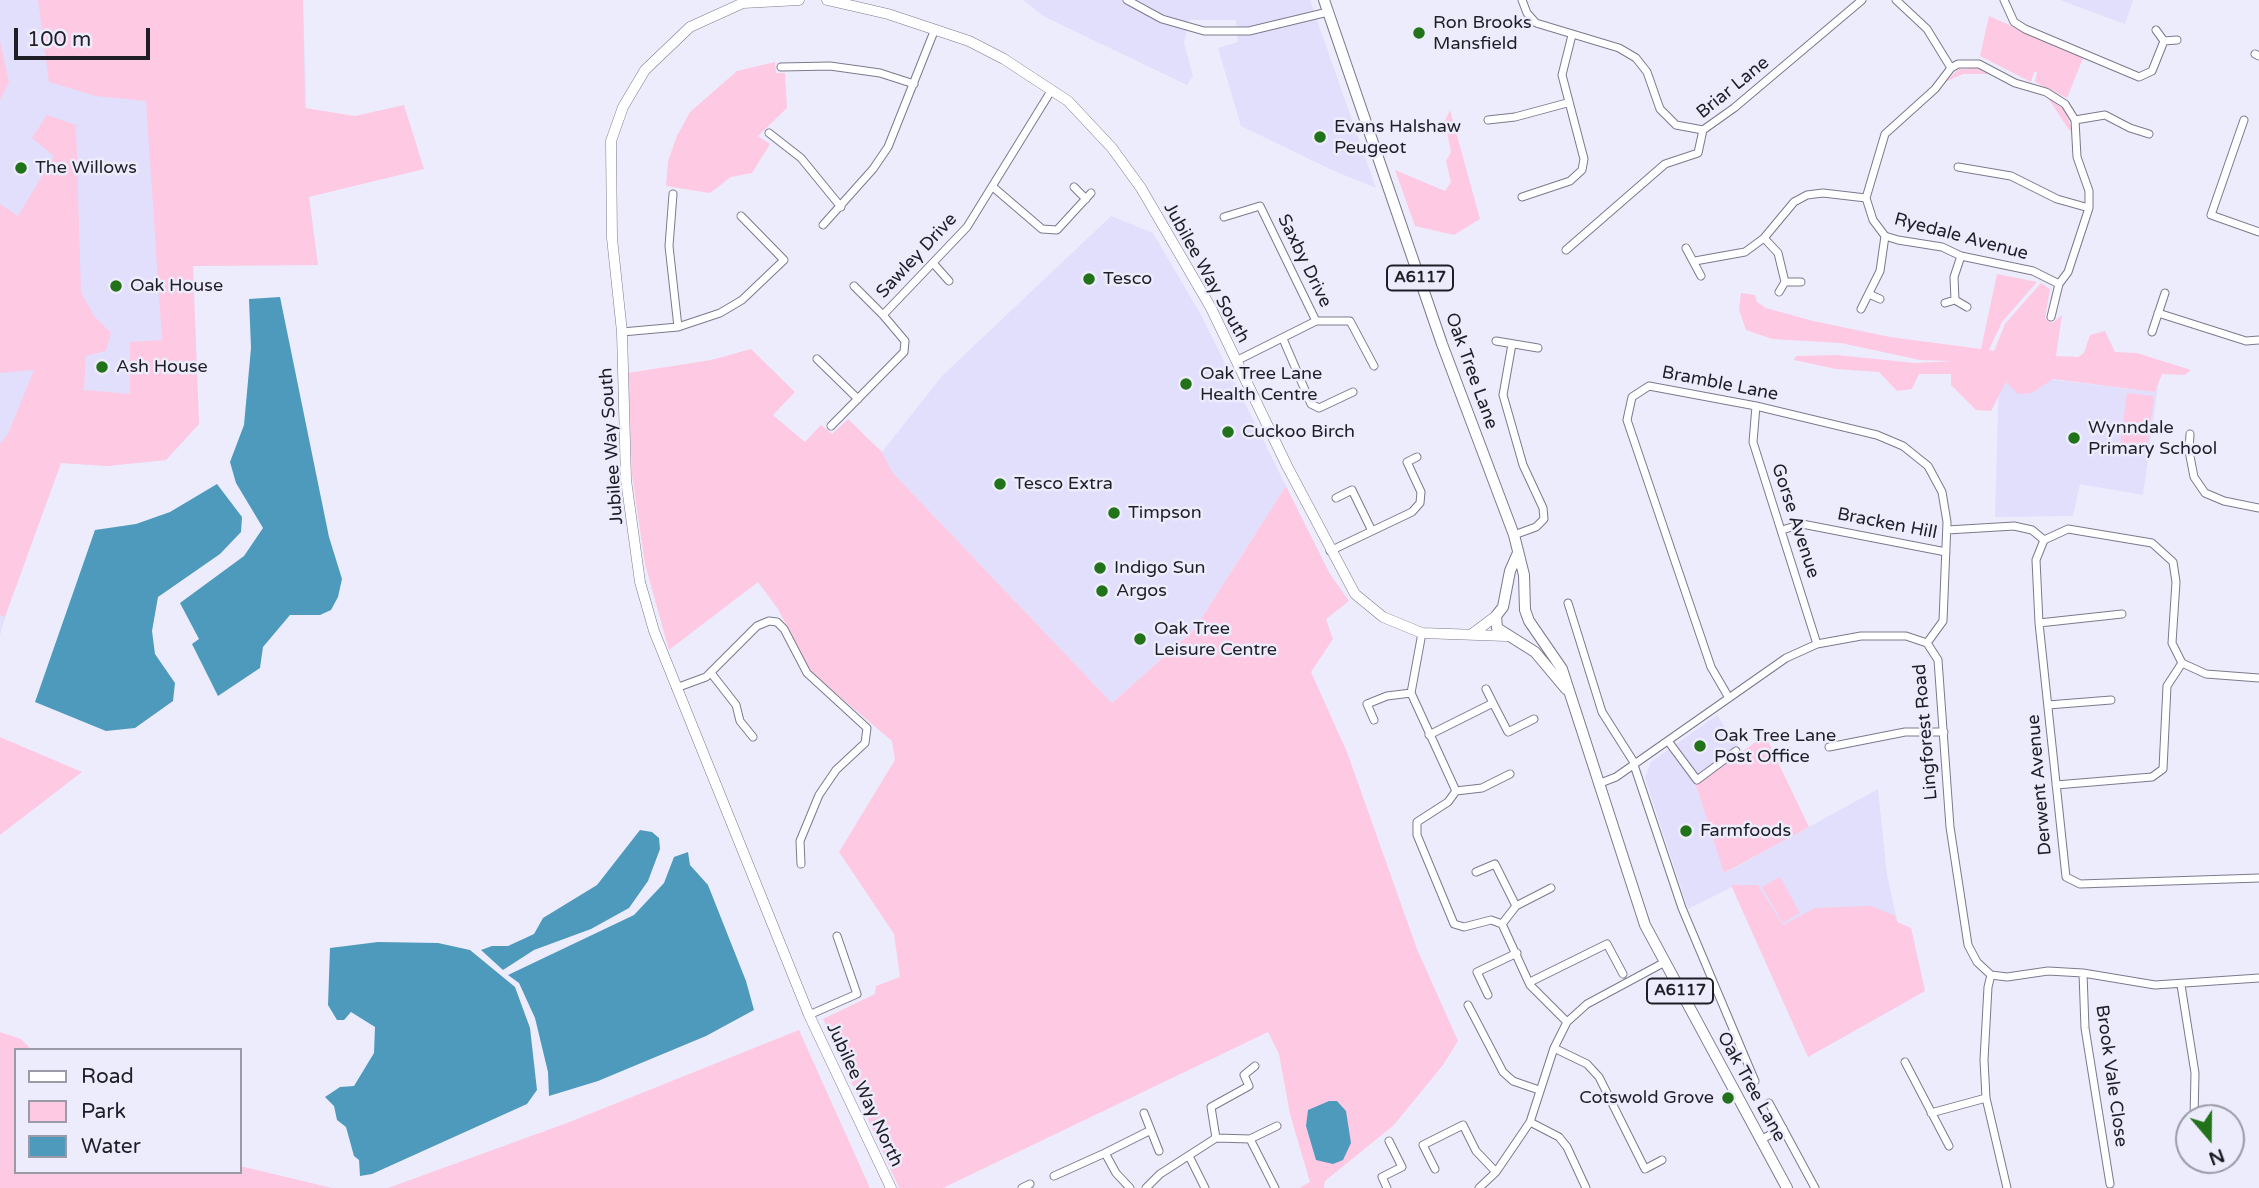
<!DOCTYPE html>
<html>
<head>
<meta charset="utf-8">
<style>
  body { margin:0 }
  #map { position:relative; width:2259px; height:1188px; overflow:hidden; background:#edecfd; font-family:"Varela Round",sans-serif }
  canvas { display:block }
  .legend { position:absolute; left:14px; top:1048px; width:228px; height:126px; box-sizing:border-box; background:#edecfd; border:2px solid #9b9aa7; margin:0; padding:9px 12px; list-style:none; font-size:21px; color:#1f1e26 }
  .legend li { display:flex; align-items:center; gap:14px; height:35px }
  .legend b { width:35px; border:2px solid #9b9aa7 }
  .north { position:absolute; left:2175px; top:1104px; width:70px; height:70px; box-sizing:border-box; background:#edecfd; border:2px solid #9b9aa7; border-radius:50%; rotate:160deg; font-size:19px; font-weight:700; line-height:28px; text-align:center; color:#1f1e26 }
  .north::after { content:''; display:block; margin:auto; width:24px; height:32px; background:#227219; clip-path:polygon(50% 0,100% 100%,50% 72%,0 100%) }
  .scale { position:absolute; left:14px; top:28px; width:136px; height:32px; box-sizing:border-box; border:4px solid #1f1e26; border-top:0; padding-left:9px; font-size:21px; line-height:24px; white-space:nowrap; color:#1f1e26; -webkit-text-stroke:5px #edecfd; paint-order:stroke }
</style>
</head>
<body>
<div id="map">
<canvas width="2259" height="1188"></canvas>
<ul class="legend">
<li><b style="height:9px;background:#fff"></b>Road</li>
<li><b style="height:19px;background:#fec9e3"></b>Park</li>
<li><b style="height:19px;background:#4e9abd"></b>Water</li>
</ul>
<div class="north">N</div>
<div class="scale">100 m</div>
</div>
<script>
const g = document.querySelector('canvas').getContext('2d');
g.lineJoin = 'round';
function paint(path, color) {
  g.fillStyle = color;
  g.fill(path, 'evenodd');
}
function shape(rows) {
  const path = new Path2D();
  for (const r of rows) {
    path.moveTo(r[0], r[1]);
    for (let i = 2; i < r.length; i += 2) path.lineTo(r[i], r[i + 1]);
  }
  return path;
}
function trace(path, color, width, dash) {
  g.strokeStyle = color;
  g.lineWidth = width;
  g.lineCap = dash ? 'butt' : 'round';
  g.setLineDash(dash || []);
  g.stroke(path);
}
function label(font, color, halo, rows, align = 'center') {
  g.font = font + ' "Varela Round",sans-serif';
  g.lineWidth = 5;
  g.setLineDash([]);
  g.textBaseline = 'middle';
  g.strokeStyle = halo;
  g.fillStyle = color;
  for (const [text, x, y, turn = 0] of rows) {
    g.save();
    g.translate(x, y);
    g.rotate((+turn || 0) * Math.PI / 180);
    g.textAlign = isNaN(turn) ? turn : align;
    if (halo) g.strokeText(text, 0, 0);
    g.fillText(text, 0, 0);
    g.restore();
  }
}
paint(shape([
  [0,0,303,0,309,197,318,265,193,266,199,424,166,460,107,466,61,463,14,587,0,635],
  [1023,0,1310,0,1376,188,1334,171,1241,126,1218,48,1238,42,1236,20,1189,20,1184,43,1193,76,1187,85,1045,17],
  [2060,0,2133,0,2125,24],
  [1111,216,1153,233,1201,315,1286,486,1194,630,1112,703,893,473,882,452,942,376],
  [1999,373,2155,392,2158,386,2143,495,2080,484,2073,516,1995,517],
  [1717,715,1742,752,1696,785,1725,873,1878,789,1887,875,1896,916,1897,922,1911,928,1925,991,1808,1057,1732,887,1688,909,1645,778,1651,762]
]), '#e2dffc');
paint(shape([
  [38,0,303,0,305,108,355,116,404,105,424,169,309,197,318,265,193,266,199,424,166,460,107,466,61,463,5,617,0,615,0,444,8,434,34,370,0,373,0,204,18,216,54,156,32,138,47,115,76,125,81,292,94,316,111,333,106,351,86,356,84,390,130,394,130,342,162,340,146,101,96,96,49,82],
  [1989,16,2083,58,2067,98,2035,82,2037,72,2034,72,2031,82,2027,80,1980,56],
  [0,41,9,82,0,100],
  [775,62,776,73,785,73,787,108,758,136,770,144,752,173,731,177,710,193,666,186,668,161,677,136,690,112,737,71],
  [1977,68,1988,74,1963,74,1945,82,1959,69],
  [2048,98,2065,110,2073,131,2069,130],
  [1450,110,1480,219,1454,235,1415,226,1395,170,1445,191,1451,182,1446,161,1451,152,1445,121],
  [1997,274,2037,282,2002,322,1989,350,1994,351,2005,324,2041,283,2050,289,2045,318,2052,323,2062,315,2056,356,2078,357,2084,353,2090,335,2105,331,2115,352,2137,353,2191,370,2185,375,2162,374,2155,392,2053,379,2032,393,2018,394,2006,382,1991,411,1976,410,1951,385,1951,374,1919,374,1912,389,1897,391,1879,372,1836,369,1794,360,1796,356,1837,355,1915,363,1955,361,1920,360,1841,343,1772,339,1746,330,1739,310,1741,293,1755,295,1757,302,1766,308,1813,321,1890,337,1981,349],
  [751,349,795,392,773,415,805,442,821,425,832,434,848,419,882,452,893,473,1112,703,1194,630,1286,486,1330,574,1349,601,1326,619,1333,639,1311,672,1347,752,1417,949,1458,1041,1443,1065,1394,1125,1325,1181,1324,1188,1299,1188,1310,1182,1290,1114,1279,1054,1268,1032,943,1188,899,1188,823,1019,875,994,876,986,900,977,894,934,839,852,895,760,892,741,812,673,778,609,758,582,669,650,645,564,632,475,628,373,711,360],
  [2127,393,2154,396,2147,450,2120,446],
  [1765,735,1809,827,1724,873,1696,785],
  [0,737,82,772,0,835],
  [1780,877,1800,913,1783,923,1762,887],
  [1731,885,1758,885,1783,925,1815,908,1871,906,1896,916,1897,922,1911,928,1925,991,1808,1057],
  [799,1030,870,1188,388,1188,567,1123],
  [0,1032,21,1039,32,1050,16,1050,16,1172,240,1172,240,1166,332,1188,0,1188]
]), '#fec9e3');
paint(shape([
  [280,297,329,537,342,579,338,597,331,610,320,615,290,615,263,647,260,668,218,696,192,644,199,639,180,603,244,556,263,528,236,483,230,462,244,425,251,348,249,299],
  [217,484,242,517,241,532,220,554,158,597,152,631,155,654,175,683,173,701,135,728,106,731,35,702,95,530,136,524,170,512],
  [640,830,652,832,659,838,660,849,648,881,629,908,591,929,534,950,503,970,481,950,492,946,508,946,534,934,543,918,597,885],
  [688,852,690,865,708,885,746,981,754,1010,706,1036,598,1081,549,1096,548,1072,535,1018,519,983,508,975,634,915,664,883,674,857],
  [378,942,438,943,470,950,515,987,530,1028,537,1090,527,1104,372,1174,360,1176,359,1160,354,1156,346,1127,337,1120,334,1106,325,1097,340,1087,354,1086,374,1053,375,1027,351,1012,344,1020,337,1020,328,1005,330,948],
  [1329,1101,1337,1101,1346,1111,1351,1143,1343,1160,1333,1164,1316,1160,1306,1126,1308,1110]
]), '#4e9abd');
const street = shape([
  [1127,0,1162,19,1204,31,1249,31,1328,12],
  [1522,0,1527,13,1536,23,1619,48,1636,58,1647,72,1660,109,1676,125,1703,130],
  [1896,0,1927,29,1951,68],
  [2004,0,2014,22,2025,29,2139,77,2152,71,2164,41],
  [2156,30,2164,41,2177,40],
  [2255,54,2259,56],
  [781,67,830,66,880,73,914,84],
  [1488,120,1515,117,1567,103],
  [2075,120,2105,115,2130,128,2149,134],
  [2244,120,2211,215,2259,232],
  [769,133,801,158,841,207],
  [1958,167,2011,176,2057,199,2089,208],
  [993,187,1042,229,1057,230,1091,193],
  [1074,187,1086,199],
  [673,194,669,246,678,327],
  [1522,197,1570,181,1582,170,1584,159,1562,75,1572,35],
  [1224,217,1260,206,1316,321,1236,361],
  [823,225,873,169,888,147,935,29],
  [1764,238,1778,253,1785,282],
  [1686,248,1701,276],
  [1566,250,1665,164,1698,153,1703,130,1734,108,1862,0],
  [1695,261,1745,252,1764,238,1794,202,1807,195,1823,193,1866,198],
  [933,263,949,281],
  [854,286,883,315],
  [1779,292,1785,282,1801,282],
  [1869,294,1880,299],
  [1955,300,1954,277,1961,256],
  [1945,303,1955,300,1967,307],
  [1861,309,1880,271,1885,236],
  [2158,313,2246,341,2259,340],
  [2051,317,2059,284,2068,272,2089,208,2089,191,2077,157,2075,120,2065,104,2046,92,2015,83,1979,64,1958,64,1951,68,1935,89,1885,134,1866,198,1873,220,1885,236,1898,240,1942,247,1961,256,2033,271,2059,284],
  [1316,321,1350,321,1374,366],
  [622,332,678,327,720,313,742,300,784,260,741,216],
  [2152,332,2165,293],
  [1283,339,1311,404,1319,408,1353,392],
  [1496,341,1538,348],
  [1512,344,1503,395,1523,465,1543,508,1544,519,1536,527,1514,535],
  [817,359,858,399],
  [1756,406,1753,442,1817,644],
  [831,426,904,352,905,341,883,315,967,227,1051,91],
  [2190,434,2189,451,2194,477,2205,493,2224,501,2259,508],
  [1336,498,1352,490,1372,531],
  [1782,530,1802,524,1946,552],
  [1947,530,2014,526,2032,530,2044,540,2068,529,2152,543,2173,562,2176,582,2172,643,2182,663,2206,674,2259,678],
  [2044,540,2036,560,2039,623,2066,877,2080,884,2259,878],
  [1330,551,1412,512,1420,503,1421,492,1407,462,1417,457],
  [1568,603,1602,712,1635,764],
  [2039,623,2122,614],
  [1422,633,1411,693,1456,791,1448,802,1417,822,1417,835,1454,924,1464,927,1491,920,1502,924,1530,985,1567,1022],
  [711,673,736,705,740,721,753,737],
  [676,688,706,677,757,626,769,621,777,622,784,629,807,673,867,728,865,743,836,770,819,795,800,841,801,864],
  [1486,689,1493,703],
  [1729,698,1711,667,1627,420,1632,397,1649,386,1756,406,1877,435,1903,446,1928,466,1942,492,1947,522,1943,621,1927,643],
  [2048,705,2111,700],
  [1374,720,1367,704,1387,696,1411,693],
  [1429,735,1493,703,1508,732,1534,719],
  [1668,741,1697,780,1736,751],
  [1829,747,1905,732,1944,732],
  [1634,765,1682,908,1755,1081],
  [1598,784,1616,777,1786,658,1817,644,1861,636,1906,636,1927,643,1938,660,1950,827,1968,945,1977,962,1991,975],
  [2056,785,2152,777,2163,769,2167,686,2182,663],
  [1456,791,1482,788,1510,774],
  [1476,872,1495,864,1516,906],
  [1502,924,1516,906,1551,888],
  [2083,973,2085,1028,2110,1184],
  [1991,975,2007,977,2048,971,2083,973,2155,985,2259,978],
  [1991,975,1988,987,1984,1060,1986,1098,2007,1188],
  [1530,982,1607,944,1623,974],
  [2181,985,2195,1073,2194,1118],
  [1488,995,1477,972,1517,953],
  [1468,1005,1503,1072,1513,1081,1539,1090],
  [809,1015,857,994,837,936],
  [1554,1048,1587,1064,1599,1077,1645,1169,1662,1160],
  [1905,1062,1949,1146],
  [1769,1103,1815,1188],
  [1144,1113,1159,1151],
  [1931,1113,1986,1098],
  [1530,1122,1559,1137,1567,1147,1586,1188],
  [1216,1138,1211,1107,1249,1086,1244,1075,1255,1066],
  [1216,1138,1250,1139,1277,1126],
  [1250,1139,1275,1188],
  [1760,1140,1783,1128],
  [1189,1156,1205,1188],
  [2197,1160,2198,1162],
  [1435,1169,1423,1145,1463,1125,1476,1151,1496,1172],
  [1054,1176,1105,1153],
  [1022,1188,1030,1184],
  [1130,1188,1116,1173,1105,1153,1149,1131],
  [1146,1188,1160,1174,1216,1138],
  [1387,1188,1382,1177,1402,1167,1389,1141],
  [1479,1188,1496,1172,1530,1122,1554,1048,1567,1022,1587,1004,1665,962]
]);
const secondary = shape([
  [799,0,743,3,690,27,645,70,623,107,611,141,612,238,622,332,626,480,640,582,654,631,809,1015,891,1188],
  [827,0,888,14,969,41,1004,59,1068,101,1112,148,1141,188,1211,308,1287,466,1355,594,1383,617,1422,633,1506,636],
  [1472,634,1496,616]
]);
const primary = shape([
  [1324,0,1442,344,1514,535,1524,575,1525,610,1529,621,1562,669,1645,925,1787,1188],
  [1517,555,1510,571,1503,607,1496,616,1497,628,1535,652,1566,689]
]);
trace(street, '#7b7a8d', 9);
trace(secondary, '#7b7a8d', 11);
trace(primary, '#7b7a8d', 12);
trace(street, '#fff', 7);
trace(secondary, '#fff', 10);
trace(primary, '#fff', 10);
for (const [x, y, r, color] of [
  [1419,33,7,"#227219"],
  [1320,137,7,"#227219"],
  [21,168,7,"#227219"],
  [1089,279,7,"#227219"],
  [116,286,7,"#227219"],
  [102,367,7,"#227219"],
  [1186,384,7,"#227219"],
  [1228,432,7,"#227219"],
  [2074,438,7,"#227219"],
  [1000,484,7,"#227219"],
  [1114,513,7,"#227219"],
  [1100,568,7,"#227219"],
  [1102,591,7,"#227219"],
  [1140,639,7,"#227219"],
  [1700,746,7,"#227219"],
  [1686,831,7,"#227219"],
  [1728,1098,7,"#227219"]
]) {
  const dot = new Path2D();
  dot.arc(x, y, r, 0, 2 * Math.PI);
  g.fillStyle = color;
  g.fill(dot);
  trace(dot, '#edecfd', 2.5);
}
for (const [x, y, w] of [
  [1420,278,66],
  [1680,991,66]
]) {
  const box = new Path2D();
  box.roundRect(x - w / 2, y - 12.5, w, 25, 5);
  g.fillStyle = '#edecfd';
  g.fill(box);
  trace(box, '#1f1e26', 2);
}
label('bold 16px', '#1f1e26', null, [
  ["A6117",1420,278],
  ["A6117",1680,991]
]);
label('18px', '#1f1e26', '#edecfd', [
  ["Ron Brooks",1433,23],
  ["Mansfield",1433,44],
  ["Evans Halshaw",1334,127],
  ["Peugeot",1334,148],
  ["The Willows",35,168],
  ["Tesco",1103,279],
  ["Oak House",130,286],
  ["Ash House",116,367],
  ["Oak Tree Lane",1200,374],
  ["Health Centre",1200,395],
  ["Wynndale",2088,428],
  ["Primary School",2088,449],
  ["Cuckoo Birch",1242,432],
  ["Tesco Extra",1014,484],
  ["Timpson",1128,513],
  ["Indigo Sun",1114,568],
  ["Argos",1116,591],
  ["Oak Tree",1154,629],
  ["Leisure Centre",1154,650],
  ["Oak Tree Lane",1714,736],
  ["Post Office",1714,757],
  ["Farmfoods",1700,831],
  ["Cotswold Grove",1714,1098,"right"]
], 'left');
label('18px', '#1f1e26', '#edecfd', [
  ["Briar Lane",1733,88,-39],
  ["Ryedale Avenue",1961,237,15],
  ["Sawley Drive",917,256,-47],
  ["Saxby Drive",1304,261,64],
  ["Jubilee Way South",1206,273,61],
  ["Oak Tree Lane",1471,371,70],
  ["Bramble Lane",1720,384,11],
  ["Jubilee Way South",612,446,-94],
  ["Gorse Avenue",1795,521,72],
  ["Bracken Hill",1887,524,11],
  ["Lingforest Road",1926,732,-95],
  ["Derwent Avenue",2040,785,-95],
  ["Brook Vale Close",2111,1076,82],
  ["Oak Tree Lane",1751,1087,61],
  ["Jubilee Way North",864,1095,65]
]);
</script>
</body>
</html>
